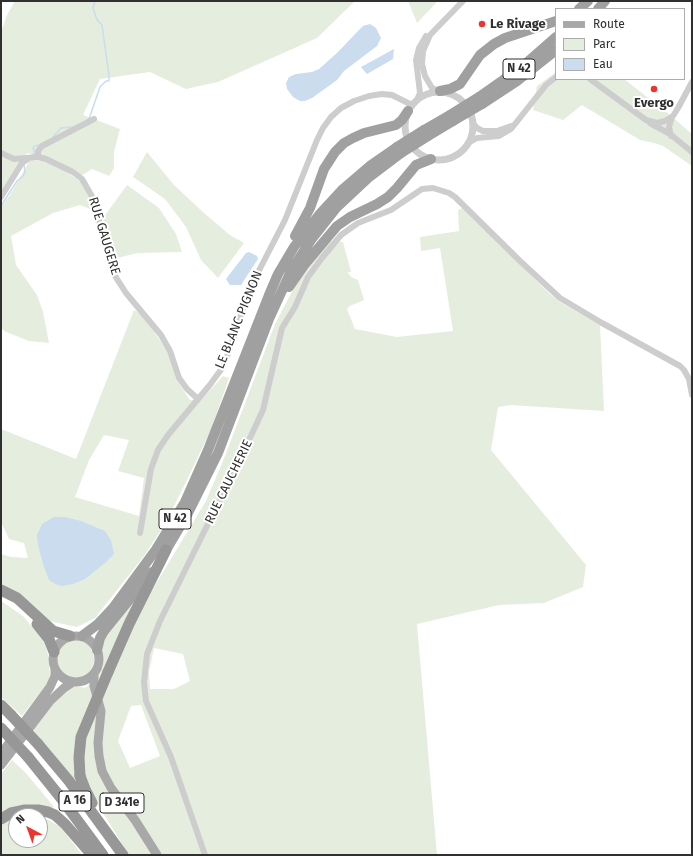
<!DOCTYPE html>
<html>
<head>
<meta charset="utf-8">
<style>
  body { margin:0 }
  #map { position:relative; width:693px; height:856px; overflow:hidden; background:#fff; font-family:"Fira Sans",sans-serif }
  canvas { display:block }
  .frame { position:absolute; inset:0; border:2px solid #303030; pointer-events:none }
  .legend { position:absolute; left:555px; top:8px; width:130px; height:72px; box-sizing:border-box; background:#fff; border:1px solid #acacac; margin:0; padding:5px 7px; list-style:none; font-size:12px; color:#303030 }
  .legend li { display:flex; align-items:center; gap:8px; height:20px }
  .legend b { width:20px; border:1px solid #acacac }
  .north { position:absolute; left:8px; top:808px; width:40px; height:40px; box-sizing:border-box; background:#fff; border:1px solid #acacac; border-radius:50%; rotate:319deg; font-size:11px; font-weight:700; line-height:16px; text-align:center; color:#303030 }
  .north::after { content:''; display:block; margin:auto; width:14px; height:18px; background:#ea3530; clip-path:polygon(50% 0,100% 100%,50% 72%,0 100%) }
</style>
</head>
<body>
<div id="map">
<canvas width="693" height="856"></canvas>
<div class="frame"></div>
<ul class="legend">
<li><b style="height:5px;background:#a8a8a8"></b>Route</li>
<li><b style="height:11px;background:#e5eede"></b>Parc</li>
<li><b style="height:11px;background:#cadced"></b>Eau</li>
</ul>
<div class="north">N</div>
</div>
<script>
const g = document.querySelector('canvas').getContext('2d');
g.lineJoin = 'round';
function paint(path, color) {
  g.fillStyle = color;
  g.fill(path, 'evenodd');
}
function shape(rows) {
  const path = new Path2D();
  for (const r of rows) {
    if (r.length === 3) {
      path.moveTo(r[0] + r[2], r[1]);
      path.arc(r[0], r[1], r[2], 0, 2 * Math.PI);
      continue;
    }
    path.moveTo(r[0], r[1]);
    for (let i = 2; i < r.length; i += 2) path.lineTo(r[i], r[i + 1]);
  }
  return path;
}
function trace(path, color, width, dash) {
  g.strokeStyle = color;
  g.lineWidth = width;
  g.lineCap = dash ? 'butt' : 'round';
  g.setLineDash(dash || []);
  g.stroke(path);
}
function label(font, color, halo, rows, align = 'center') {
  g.font = font + ' "Fira Sans",sans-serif';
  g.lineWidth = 4;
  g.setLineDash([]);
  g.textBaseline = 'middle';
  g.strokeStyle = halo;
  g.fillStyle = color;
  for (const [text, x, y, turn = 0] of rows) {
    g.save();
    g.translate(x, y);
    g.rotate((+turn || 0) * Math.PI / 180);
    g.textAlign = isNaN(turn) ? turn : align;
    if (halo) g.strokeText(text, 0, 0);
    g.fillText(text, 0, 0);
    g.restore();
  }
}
paint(shape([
  [15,1,355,1,317,38,218,82,186,89,150,72,100,79,83,115,120,129,114,152,114,168,109,176,92,169,81,176,51,159,27,153,1,193,1,32,7,15],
  [408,1,438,1,417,23],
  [556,72,556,79,624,79,669,114,692,134,692,166,663,146,654,143,640,140,582,105,563,120,533,110,537,86],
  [147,152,174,185,204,213,230,235,244,243,218,278,201,260,186,227,165,199,133,177],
  [30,160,44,161,67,172,81,182,87,190,95,211,80,205,53,213,11,236,16,265,37,295,43,312,49,343,29,341,6,332,1,328,1,207,10,195],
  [127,185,159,208,176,234,182,252,138,253,113,259,103,218],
  [462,208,550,294,560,302,600,325,604,411,511,405,498,407,491,450,586,565,583,587,544,603,499,605,417,624,437,855,129,855,92,795,81,789,33,730,54,703,74,685,85,688,98,677,103,665,102,648,103,640,135,602,143,605,206,501,225,456,275,324,297,282,329,241,343,242,351,272,348,272,349,275,350,275,351,277,358,280,364,300,350,306,347,309,355,329,397,337,453,331,440,248,421,251,420,237,459,231,458,210],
  [154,648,183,654,190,681,174,689,150,689,149,672],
  [141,705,160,756,130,768,118,741,131,706],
  [134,310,142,314,170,355,176,379,190,400,202,399,223,376,229,378,211,430,185,484,165,524,144,556,95,618,77,627,49,621,1,585,1,554,11,557,28,558,24,543,9,539,1,522,1,429,76,459],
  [104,435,129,440,118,471,144,478,139,516,75,497,89,460],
  [1,601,23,616,45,642,48,655,50,675,48,682,22,716,1,697],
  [75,659,19],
  [12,760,26,773,54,807,43,817,61,827,82,855,1,855,1,774],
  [16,816,40,816,40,840,16,840]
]), '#e5eede');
paint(shape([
  [370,24,376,28,381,38,377,46,344,71,337,80,312,98,305,101,300,101,293,97,287,89,286,83,289,77,296,74,312,72,319,69,338,52,358,31,363,26],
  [394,49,393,59,367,74,366,73,361,67],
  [249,252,257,256,258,259,254,265,241,285,230,285,226,279,246,253],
  [54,517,65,517,81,521,105,531,111,540,114,554,105,563,85,579,73,584,62,586,55,584,49,580,43,564,38,545,37,535,42,524]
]), '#cadced');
trace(shape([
  [89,119,100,87,106,81,109,81,109,76,102,25,97,20,93,8,95,1],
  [53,137,61,128,72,127],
  [32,155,35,154,33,148,35,146,40,145],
  [1,206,17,181,23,176,25,172,24,165]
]), '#cadced', 1.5);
trace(shape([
  [590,79,646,120,657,123,665,121,673,116,678,108,692,82],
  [440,91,432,88,425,76,422,64,423,51,430,35,463,1],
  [417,100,420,93,416,60,419,48,426,36],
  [473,123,477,128,483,131,497,131,511,126],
  [650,123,670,134,692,152],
  [671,136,669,127,672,117],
  [468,143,477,138,499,136,511,129,546,85,556,77],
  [1,153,14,159,38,157,46,159,73,172,82,179,93,198,113,272,117,279,126,293,161,335,170,351,179,378,187,389,198,399],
  [38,157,38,151,42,146,94,119],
  [1,197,22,163,29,158],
  [140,533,151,469,158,450,168,435,209,386,223,367,229,351,249,290,285,220,317,140,323,128,331,117,341,108,354,101,369,96,382,94,392,95,412,105],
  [205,855,171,757,146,701,144,682,147,654,160,621,242,455,263,410,282,328,295,307,308,277,322,258,341,235,358,223,391,210,422,189,433,188,449,193,455,197,520,261,560,298,602,323,680,366,684,370,689,379,692,395]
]), '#cdcdcd', 6);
trace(shape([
  [439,126,34]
]), '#cdcdcd', 7);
trace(shape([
  [76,659,23],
  [94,674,94,686,101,711,98,743,99,756,102,771,111,788,135,820,157,855],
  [1,754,50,687,55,676,55,669],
  [1,765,50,701,64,688,73,682]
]), '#a8a8a8', 9);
trace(shape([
  [579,9,588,1],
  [598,9,605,1],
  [440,91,450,89,460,84,480,55,494,44,505,38,556,21],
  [479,97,523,66,556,37],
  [482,104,517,81,556,50],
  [424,130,450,115],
  [428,136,453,121],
  [295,236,310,208,324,169,335,152,344,143,353,138,364,133,396,125,402,120,408,111],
  [289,287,305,264,337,226,350,217,377,204,388,197,397,188,416,165,431,159],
  [162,557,188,513,218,453,269,319,291,271,311,240,337,207,368,178,401,153],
  [82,636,98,624,113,608,155,551,185,502,208,450,269,295,278,274,294,247,319,215,343,189,371,165,397,147],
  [97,650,100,638,104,631,152,572]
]), '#a0a0a0', 10);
trace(shape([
  [1,590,17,598,53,631,70,636],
  [37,624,49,639,54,652],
  [108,672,129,624,166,550],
  [1,705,11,715],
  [38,744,69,781,123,855],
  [28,757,61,798,103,855],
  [80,776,85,789,92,803],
  [1,819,11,813,25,810,38,810,48,812,55,815,65,824,92,855]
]), '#979797', 11);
trace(shape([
  [450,115,479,97],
  [453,121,482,104],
  [397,147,424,130],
  [401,153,428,136]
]), '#a0a0a0', 10);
trace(shape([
  [11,715,38,744],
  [1,728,28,757],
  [80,776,79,757,81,737,108,672]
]), '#979797', 11);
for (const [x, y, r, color] of [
  [482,24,4,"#ea3530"],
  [654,89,4,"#ea3530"]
]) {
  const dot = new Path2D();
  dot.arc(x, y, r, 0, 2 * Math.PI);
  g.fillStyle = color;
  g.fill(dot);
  trace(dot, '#fff', 1.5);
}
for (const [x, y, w] of [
  [519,69,32],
  [175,519,32],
  [75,801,32],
  [122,803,44]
]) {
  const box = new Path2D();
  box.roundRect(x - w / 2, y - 10, w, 20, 3);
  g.fillStyle = '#fff';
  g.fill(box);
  trace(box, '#303030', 1);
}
label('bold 12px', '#303030', null, [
  ["N 42",519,69],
  ["N 42",175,519],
  ["A 16",75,801],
  ["D 341e",122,803]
]);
label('bold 13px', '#303030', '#fff', [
  ["Le Rivage",490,24],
  ["Evergo",654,103,"center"]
], 'left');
label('13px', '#303030', '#fff', [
  ["RUE GAUGERE",104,236,73],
  ["LE BLANC PIGNON",239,320,-68],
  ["RUE CAUCHERIE",229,482,-64]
]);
</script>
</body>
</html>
